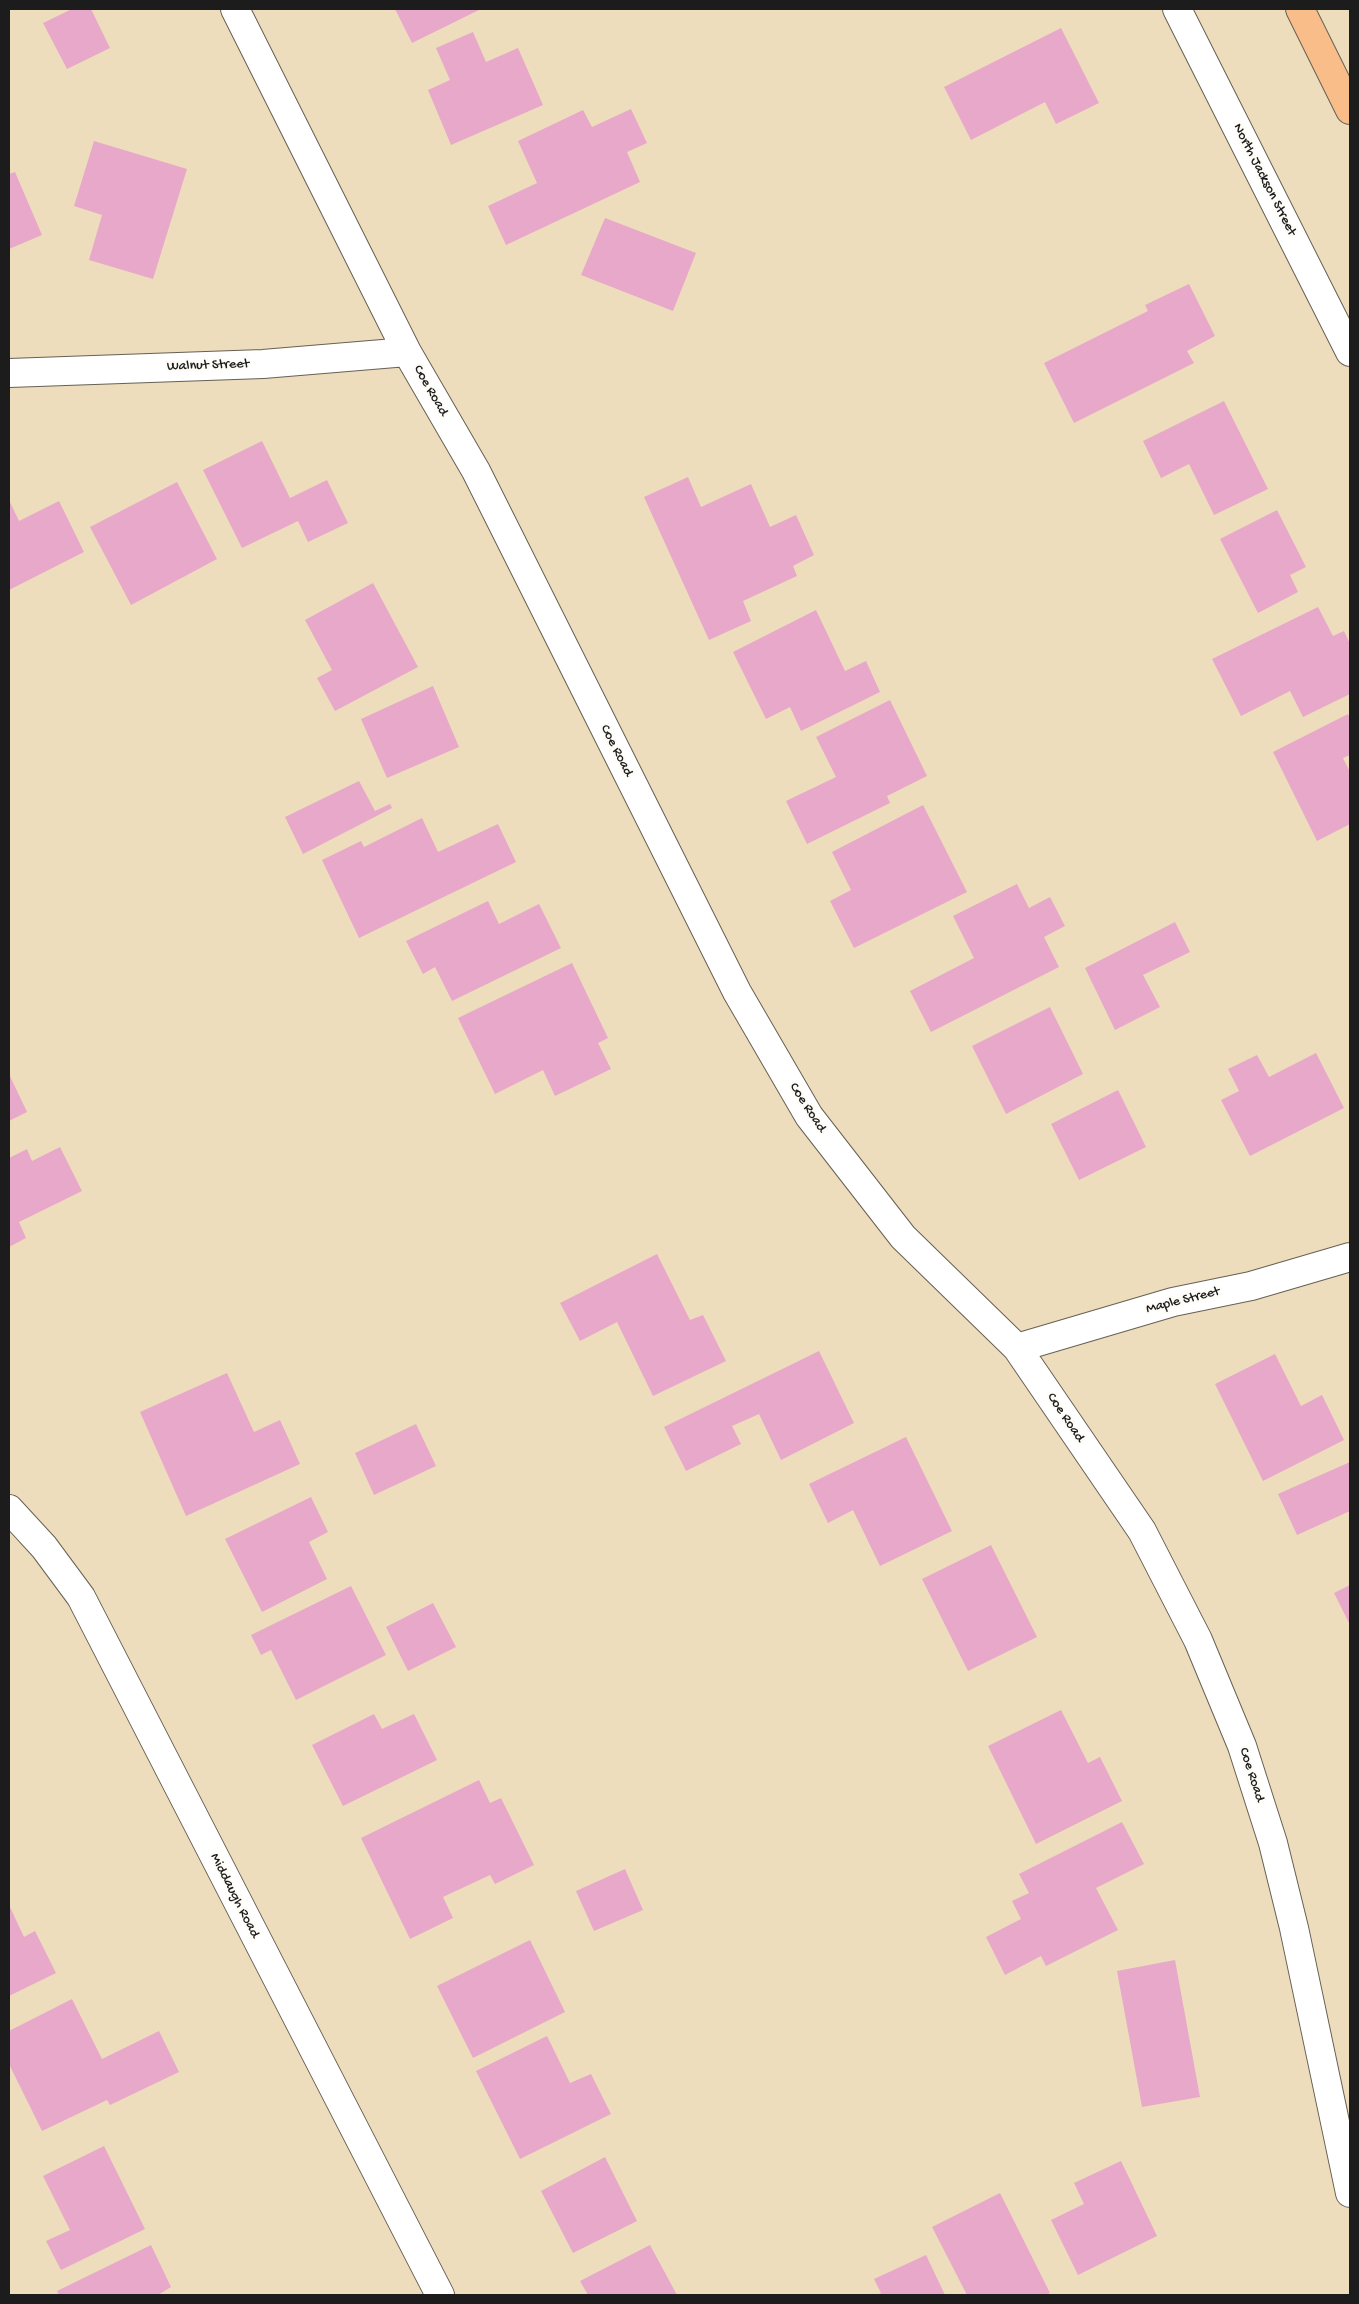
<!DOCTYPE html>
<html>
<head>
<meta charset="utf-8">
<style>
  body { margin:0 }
  #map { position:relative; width:1359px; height:2304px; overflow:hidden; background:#eeddbc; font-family:"Gochi Hand",sans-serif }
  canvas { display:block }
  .frame { position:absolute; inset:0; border:10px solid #1c1c1c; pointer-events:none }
</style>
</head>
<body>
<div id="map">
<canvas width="1359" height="2304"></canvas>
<div class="frame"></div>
</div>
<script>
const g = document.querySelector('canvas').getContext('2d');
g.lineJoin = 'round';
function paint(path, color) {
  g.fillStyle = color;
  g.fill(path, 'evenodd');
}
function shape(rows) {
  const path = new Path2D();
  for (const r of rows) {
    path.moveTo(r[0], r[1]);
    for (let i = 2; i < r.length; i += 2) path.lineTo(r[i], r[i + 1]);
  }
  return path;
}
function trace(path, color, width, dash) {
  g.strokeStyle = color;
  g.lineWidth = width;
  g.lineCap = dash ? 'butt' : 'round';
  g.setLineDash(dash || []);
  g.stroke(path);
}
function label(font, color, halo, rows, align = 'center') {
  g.font = font + ' "Gochi Hand",sans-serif';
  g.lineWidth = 5;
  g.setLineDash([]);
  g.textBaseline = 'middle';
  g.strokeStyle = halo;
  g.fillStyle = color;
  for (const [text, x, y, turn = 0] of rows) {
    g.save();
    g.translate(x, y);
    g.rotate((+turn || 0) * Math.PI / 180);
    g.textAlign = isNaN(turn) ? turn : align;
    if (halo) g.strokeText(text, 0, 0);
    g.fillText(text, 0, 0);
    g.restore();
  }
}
paint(shape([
  [72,9,91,9,110,48,67,69,43,23],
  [395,9,481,9,412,43],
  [1061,28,1099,103,1056,124,1045,102,971,140,944,87],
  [473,32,486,62,518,48,543,105,451,145,428,90,450,80,436,48],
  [631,109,647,143,627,152,640,182,506,245,488,206,537,183,518,141,583,110,592,127],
  [94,141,187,169,153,279,89,260,102,215,74,206],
  [15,172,42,235,9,249,9,174],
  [605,218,696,253,673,311,581,275],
  [1189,284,1215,336,1187,351,1194,363,1074,423,1044,363,1148,311,1145,305],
  [1224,401,1268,489,1214,515,1189,464,1161,478,1143,441],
  [262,441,290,498,327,480,348,523,308,542,298,521,242,548,203,470],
  [688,477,701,507,751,484,770,527,796,515,814,555,793,566,797,576,743,601,751,621,709,640,644,497],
  [177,482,217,559,131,605,90,527],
  [9,500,19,521,59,501,84,552,9,590],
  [1277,510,1306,567,1290,575,1298,592,1258,613,1220,539],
  [373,583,418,667,335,711,317,678,332,670,305,620],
  [1318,607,1333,636,1344,631,1350,644,1350,694,1303,717,1290,691,1241,716,1212,659],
  [816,610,845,671,866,661,880,692,801,731,790,707,766,719,733,652],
  [433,686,459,747,387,778,361,719],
  [890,700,927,776,887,796,890,803,807,844,786,801,836,777,816,737],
  [1348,714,1350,719,1350,755,1343,758,1350,772,1350,824,1317,841,1273,752],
  [359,781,375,811,390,804,392,808,303,854,285,817],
  [923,805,967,892,854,948,830,901,851,890,832,852],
  [422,818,438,852,498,824,516,862,359,938,322,860,361,841,364,847],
  [1017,884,1029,908,1050,897,1065,926,1044,937,1059,967,931,1032,910,991,974,958,953,916],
  [488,901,499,924,539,904,561,948,452,1001,435,967,423,974,406,941],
  [1175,922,1190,952,1143,975,1160,1007,1115,1030,1085,968],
  [572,963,608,1038,598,1043,611,1069,555,1096,543,1070,495,1094,458,1018],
  [1050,1007,1083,1074,1006,1114,972,1046],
  [1316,1053,1344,1108,1250,1156,1221,1100,1239,1091,1228,1069,1257,1055,1269,1077],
  [9,1074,27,1112,9,1121],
  [1118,1090,1146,1147,1079,1180,1051,1124],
  [60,1147,82,1191,19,1222,26,1238,9,1247,9,1158,27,1149,32,1161],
  [657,1254,690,1320,703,1315,726,1361,653,1396,617,1322,580,1341,560,1303],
  [819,1351,854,1423,781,1460,759,1414,732,1426,741,1444,686,1471,664,1427],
  [1275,1354,1301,1406,1322,1395,1344,1440,1263,1481,1215,1384],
  [227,1373,254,1432,280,1420,300,1464,186,1516,140,1412],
  [416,1424,436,1466,374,1495,355,1453],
  [906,1437,952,1531,880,1566,853,1510,828,1523,809,1484],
  [1350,1462,1350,1511,1297,1535,1278,1494],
  [311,1497,328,1532,309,1542,327,1579,262,1612,225,1539],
  [991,1545,1037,1637,968,1671,922,1579],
  [1350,1585,1350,1625,1334,1593],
  [351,1586,386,1655,296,1700,271,1650,261,1655,251,1635],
  [433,1603,456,1647,408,1671,386,1627],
  [1061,1710,1088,1763,1100,1757,1122,1801,1036,1844,988,1746],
  [374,1714,382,1729,414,1714,437,1760,343,1806,312,1745],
  [479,1780,490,1803,501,1798,534,1865,495,1884,490,1875,443,1897,453,1918,410,1939,361,1838],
  [1122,1822,1144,1864,1096,1888,1118,1930,1046,1966,1041,1956,1005,1975,986,1937,1021,1919,1012,1901,1029,1893,1019,1874],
  [625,1869,643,1910,594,1931,576,1891],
  [9,1905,24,1937,35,1931,56,1973,9,1996],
  [530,1940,565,2012,473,2058,437,1986],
  [1175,1960,1200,2097,1142,2107,1117,1971],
  [72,1999,102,2059,159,2031,179,2072,110,2105,107,2100,42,2131,9,2064,9,2031],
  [547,2036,570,2083,591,2074,611,2114,520,2159,476,2071],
  [104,2146,145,2229,61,2270,46,2241,70,2230,43,2176],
  [605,2157,637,2221,573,2253,541,2191],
  [1121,2161,1157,2236,1078,2275,1051,2220,1084,2204,1074,2183],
  [1000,2193,1050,2293,1045,2295,967,2295,932,2227],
  [151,2245,171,2287,158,2295,59,2295,57,2291],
  [650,2245,677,2295,588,2295,580,2281],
  [926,2255,945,2295,877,2295,881,2293,874,2279]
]), '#e7a8ca');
const minor = shape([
  [235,9,407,352,476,471,737,992,809,1116,903,1237,1017,1348,1142,1531,1198,1640,1242,1746,1273,1843,1294,1928,1350,2193],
  [1177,9,1350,352],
  [9,373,263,364,407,352],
  [1017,1348,1173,1302,1251,1286,1350,1257],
  [9,1509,44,1547,81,1597,440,2295]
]);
const motorway = shape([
  [1300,9,1350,110]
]);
trace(minor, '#666054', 30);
trace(motorway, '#666054', 30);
trace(minor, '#fff', 28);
trace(motorway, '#f8bd89', 28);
label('14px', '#1c1c1c', '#fdfcf7', [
  ["North Jackson Street",1264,180,63],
  ["Walnut Street",208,366,-2],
  ["Coe Road",430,391,60],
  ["Coe Road",616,751,63],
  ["Coe Road",807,1108,57],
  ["Maple Street",1183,1301,-14],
  ["Coe Road",1065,1418,56],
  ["Coe Road",1251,1775,72],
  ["Middaugh Road",234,1896,63]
]);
</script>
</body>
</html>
